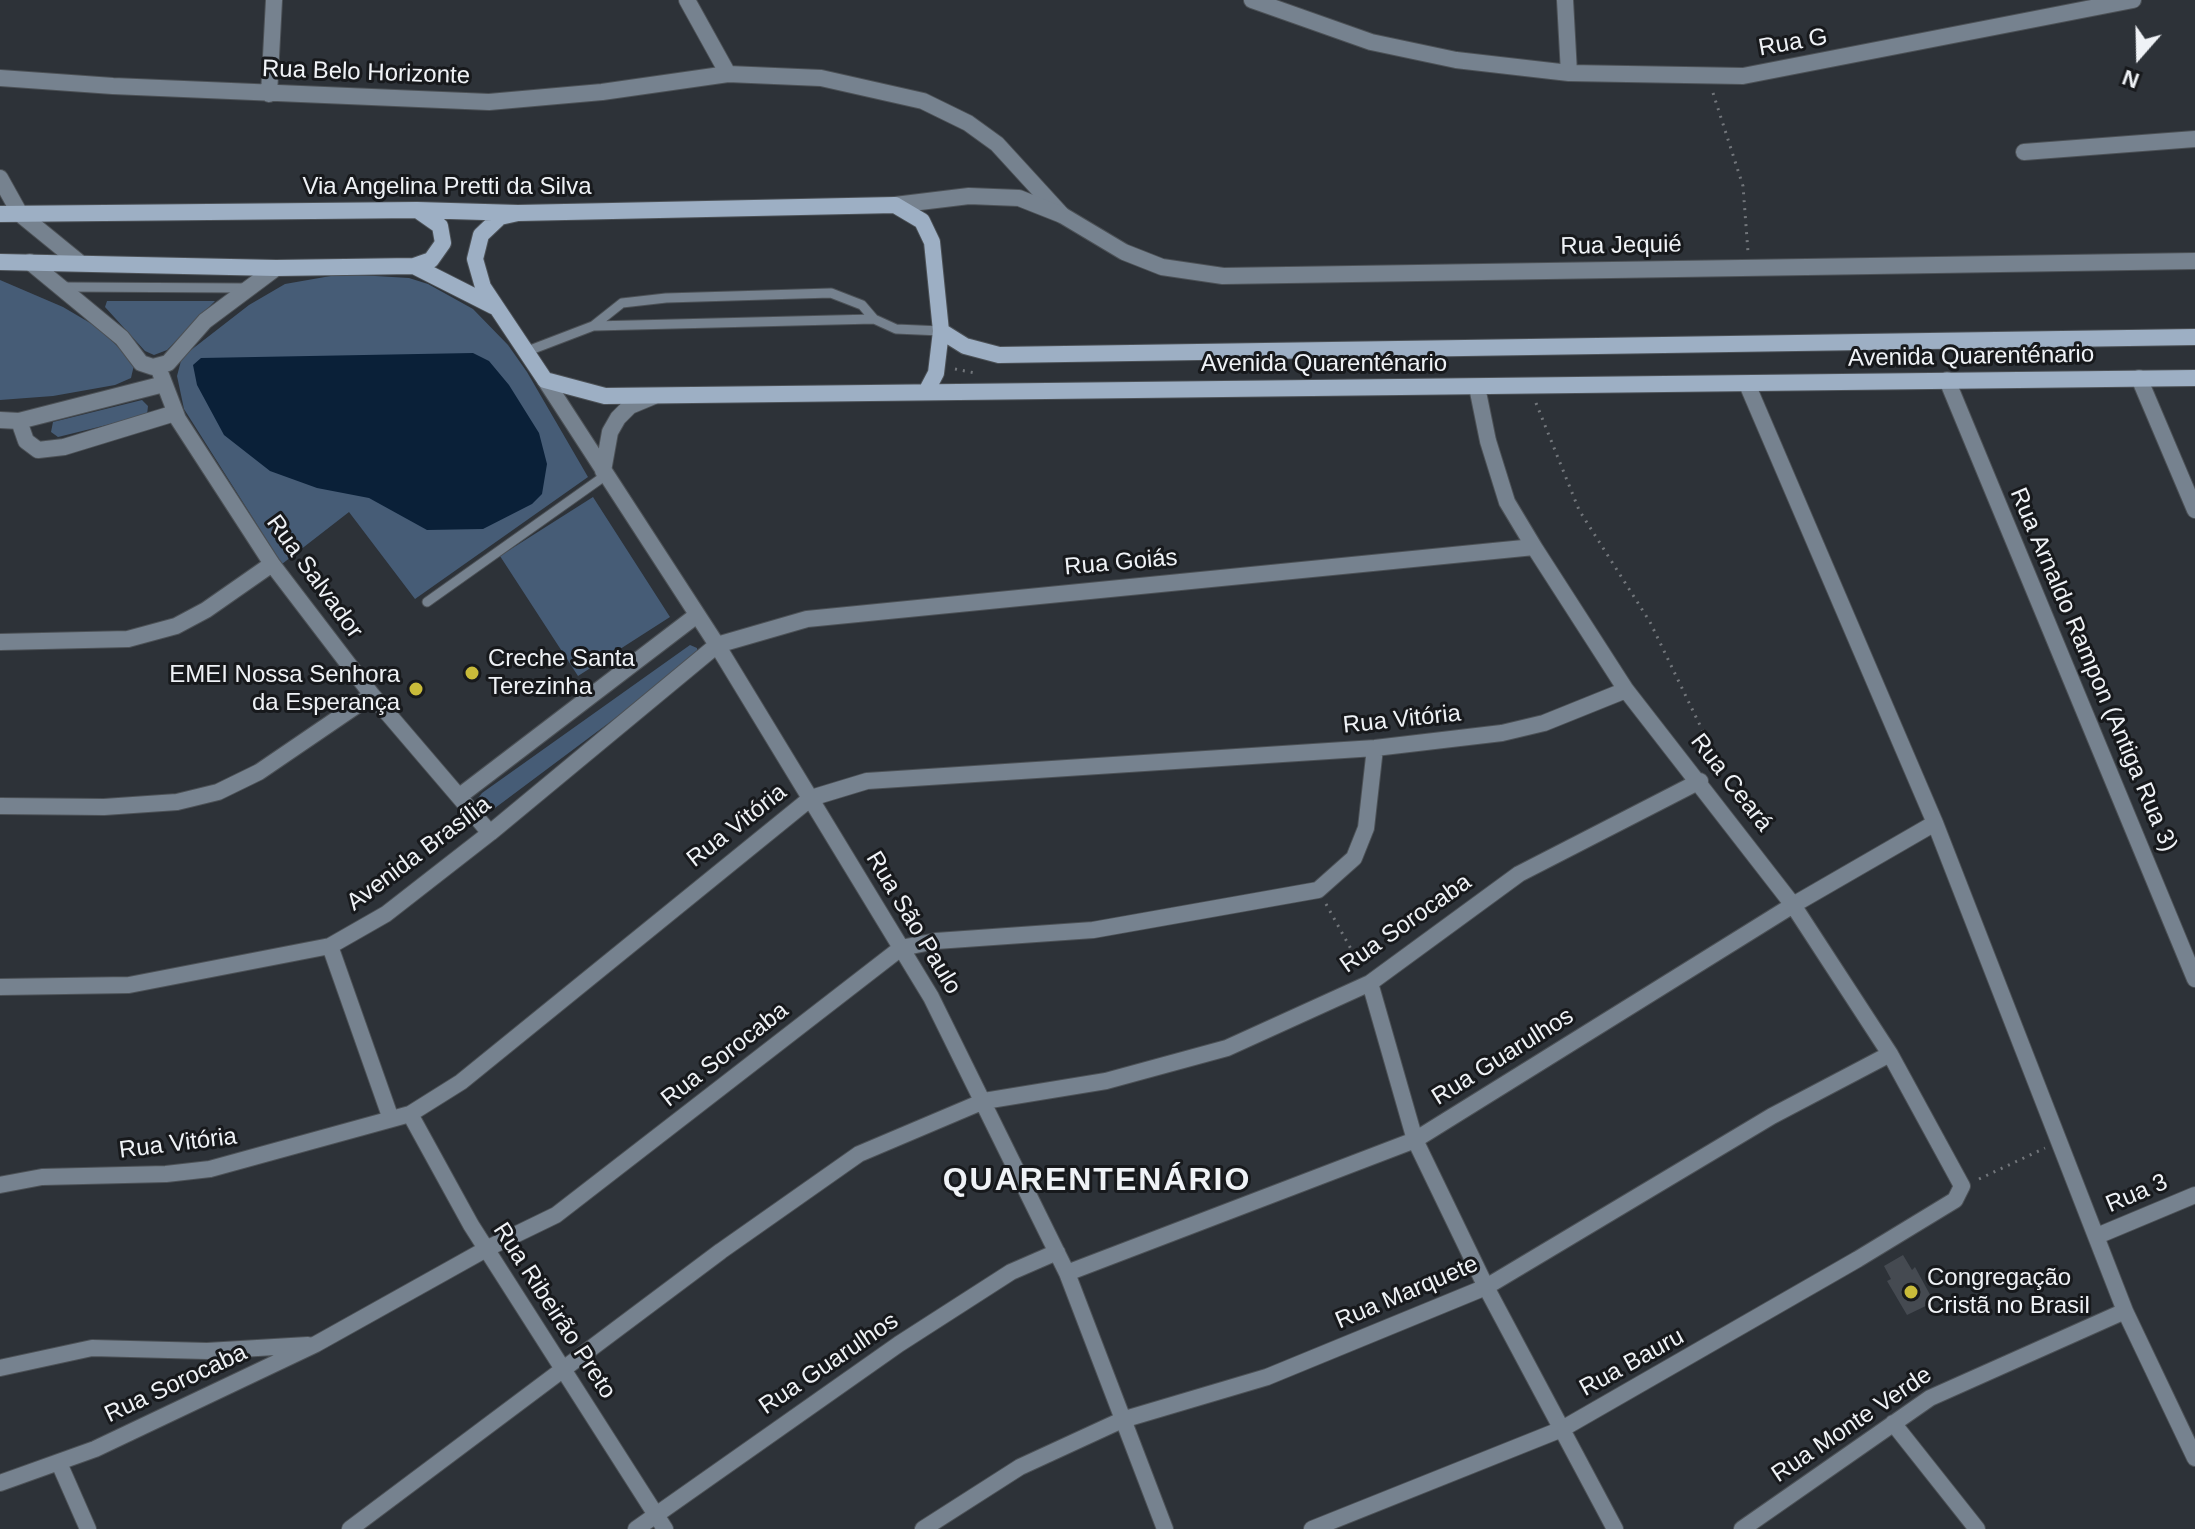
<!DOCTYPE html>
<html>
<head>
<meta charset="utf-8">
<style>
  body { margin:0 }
  #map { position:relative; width:2195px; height:1529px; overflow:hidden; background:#2d3238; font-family:Helvetica,sans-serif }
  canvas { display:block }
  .north { position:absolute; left:2099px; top:16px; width:80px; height:80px; -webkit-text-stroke:6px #17191c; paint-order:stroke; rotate:200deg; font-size:22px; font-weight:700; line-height:32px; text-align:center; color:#eff2f6 }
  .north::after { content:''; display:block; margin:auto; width:28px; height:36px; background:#eff2f6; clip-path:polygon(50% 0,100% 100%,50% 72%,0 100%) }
</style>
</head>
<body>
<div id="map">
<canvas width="2195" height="1529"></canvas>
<div class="north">N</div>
</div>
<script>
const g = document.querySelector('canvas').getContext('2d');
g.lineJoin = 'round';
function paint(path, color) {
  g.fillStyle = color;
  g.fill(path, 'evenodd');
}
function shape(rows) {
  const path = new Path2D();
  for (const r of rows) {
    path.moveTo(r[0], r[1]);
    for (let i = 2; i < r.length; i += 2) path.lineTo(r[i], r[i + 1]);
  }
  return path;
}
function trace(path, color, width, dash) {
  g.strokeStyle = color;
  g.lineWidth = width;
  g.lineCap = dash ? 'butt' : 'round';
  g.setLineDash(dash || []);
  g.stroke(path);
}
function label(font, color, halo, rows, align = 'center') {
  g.font = font + ' Helvetica,sans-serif';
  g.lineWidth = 6;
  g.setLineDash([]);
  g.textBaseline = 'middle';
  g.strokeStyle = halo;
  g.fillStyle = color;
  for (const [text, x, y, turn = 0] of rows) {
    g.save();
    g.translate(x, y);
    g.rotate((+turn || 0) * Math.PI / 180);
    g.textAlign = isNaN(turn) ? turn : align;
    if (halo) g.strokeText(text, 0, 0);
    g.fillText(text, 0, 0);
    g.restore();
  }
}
paint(shape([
  [342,274,409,278,428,284,473,309,508,345,527,372,588,477,415,599,349,512,282,564,184,409,180,390,177,376,182,357,249,305,285,284],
  [0,280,63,307,97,327,130,358,134,365,131,378,115,385,53,396,0,400],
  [107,301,215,301,167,350,154,355,145,351,105,307],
  [142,400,148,406,147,415,58,437,51,432,53,422],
  [593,497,670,617,578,676,500,556],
  [690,645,697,648,697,657,491,811,480,810,476,801,482,793]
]), '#465c76');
paint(shape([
  [473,353,489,361,509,385,539,433,547,464,542,494,532,504,483,529,427,530,369,498,317,488,270,471,224,435,197,385,193,365,201,358]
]), '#0a2038');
paint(shape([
  [1903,1255,1912,1270,1915,1267,1934,1302,1907,1315,1887,1281,1891,1279,1884,1266]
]), '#454a51');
const service = shape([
  [64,287,245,288],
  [594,326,874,319,896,329,941,331],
  [525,352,593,326,622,303,666,298,831,293,862,305,874,319],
  [427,602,606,475]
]);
const minor = shape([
  [687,0,728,74],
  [1252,0,1371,42,1456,60,1569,73,1743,76,2133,0],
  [1565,0,1569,73],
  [0,78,113,86,489,102,602,92,728,74,821,78,923,101,968,123,997,144,1062,215],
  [269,94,274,0],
  [2024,152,2195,139],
  [0,178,20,214,80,263],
  [30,262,122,338,141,363,153,367,168,363,205,321,276,268],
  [158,367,178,419,272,564,372,695,490,833],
  [2139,378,2195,510],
  [545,380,717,645,931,997,1067,1273,1165,1529],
  [1947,380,2195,979],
  [1747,384,1935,823,2125,1311,2195,1458],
  [0,420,19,421,26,441,38,450,64,447,175,413],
  [19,421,164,384],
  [603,471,610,432,618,418,630,406,654,396],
  [0,642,128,639,176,626,206,610,272,564],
  [461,795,697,615],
  [0,806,104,807,177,802,218,792,259,772,372,695],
  [330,946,391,1119],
  [1370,983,1415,1140,1486,1287,1615,1529],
  [0,987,129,985,330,946,386,914,490,833,717,645,807,619,1534,547],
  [410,1114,471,1225,665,1529],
  [0,1185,42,1177,166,1174,210,1169,410,1114,461,1082,811,798,867,781,1375,748,1502,733,1544,723,1626,690],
  [2097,1236,2195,1195],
  [1067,1273,1415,1140,1793,905,1935,823],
  [0,1368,92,1348,207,1351,308,1345],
  [1893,1423,1977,1529],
  [59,1463,88,1529],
  [0,1483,95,1449,316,1344,488,1248,556,1215,901,948,936,941,1093,930,1318,890,1354,858,1366,828,1375,748],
  [350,1529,721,1251,859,1154,984,1101,1106,1081,1227,1048,1370,983,1519,874,1700,781],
  [636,1529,899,1344,1011,1272,1057,1252],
  [923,1529,1020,1467,1122,1420,1267,1377,1486,1287,1772,1116,1890,1054],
  [1312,1529,1562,1429,1858,1259,1955,1200,1962,1186,1890,1054,1793,905,1626,690,1534,547,1507,502,1488,441,1477,387],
  [1742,1529,1930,1398,2125,1311]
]);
const tertiary = shape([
  [895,205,969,196,1019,198,1062,215,1124,252,1162,267,1223,276,2195,261]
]);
const secondary = shape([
  [518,213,500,217,481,235,475,259,483,287,545,380,605,396,2195,378],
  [0,214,417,210,518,213,895,205,922,221,932,242,941,331,936,373,926,392],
  [0,262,276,268,414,266,493,306],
  [414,266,431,260,443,243,440,226,420,212],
  [941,331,965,346,999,355,2195,337]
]);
trace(service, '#4c5156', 11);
trace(minor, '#4c5156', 18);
trace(tertiary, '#4c5156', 18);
trace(secondary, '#4c5156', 18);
trace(shape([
  [1713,93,1743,186,1748,252],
  [955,369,975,373],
  [1536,403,1579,510,1650,622,1710,746,1713,757,1708,767],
  [1326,904,1361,967],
  [1979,1179,2045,1148]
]), '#72767b', 3, [2, 6]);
trace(service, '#76828f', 9);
trace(minor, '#76828f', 16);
trace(tertiary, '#76828f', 16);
trace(secondary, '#9dafc4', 16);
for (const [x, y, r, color] of [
  [472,673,8,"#c9bb3a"],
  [416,689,8,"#c9bb3a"],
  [1911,1292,8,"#c9bb3a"]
]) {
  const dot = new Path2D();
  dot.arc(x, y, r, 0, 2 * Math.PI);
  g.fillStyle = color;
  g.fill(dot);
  trace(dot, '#17191c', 3);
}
label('24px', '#eff2f6', '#17191c', [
  ["Rua G",1793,43,-10],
  ["Rua Belo Horizonte",366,73,2],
  ["Via Angelina Pretti da Silva",447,187],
  ["Rua Jequié",1621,246,-1],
  ["Avenida Quarenténario",1971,357,-1],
  ["Avenida Quarenténario",1324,364],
  ["Rua Goiás",1121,563,-5],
  ["Rua Salvador",314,577,54],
  ["Rua Arnaldo Rampon (Antiga Rua 3)",2093,670,67],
  ["Rua Vitória",1402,720,-6],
  ["Rua Ceará",1731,783,52],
  ["Rua Vitória",737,826,-38],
  ["Avenida Brasília",419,854,-37],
  ["Rua São Paulo",913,923,59],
  ["Rua Sorocaba",1406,924,-35],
  ["Rua Sorocaba",725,1055,-38],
  ["Rua Guarulhos",1503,1057,-32],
  ["Rua Vitória",178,1144,-7],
  ["Rua 3",2137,1194,-23],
  ["Rua Marquete",1407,1293,-23],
  ["Rua Ribeirão Preto",554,1311,57],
  ["Rua Bauru",1632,1363,-29],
  ["Rua Guarulhos",829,1364,-34],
  ["Rua Sorocaba",176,1384,-25],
  ["Rua Monte Verde",1852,1425,-34]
]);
label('24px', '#eff2f6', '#17191c', [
  ["Creche Santa",488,659],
  ["Terezinha",488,687],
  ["EMEI Nossa Senhora",400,675,"right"],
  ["da Esperança",400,703,"right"],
  ["Congregação",1927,1278],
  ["Cristã no Brasil",1927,1306]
], 'left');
g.letterSpacing = '2px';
label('bold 32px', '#eff2f6', '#17191c', [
  ["QUARENTENÁRIO",1097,1181]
]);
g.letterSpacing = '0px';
</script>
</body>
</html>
